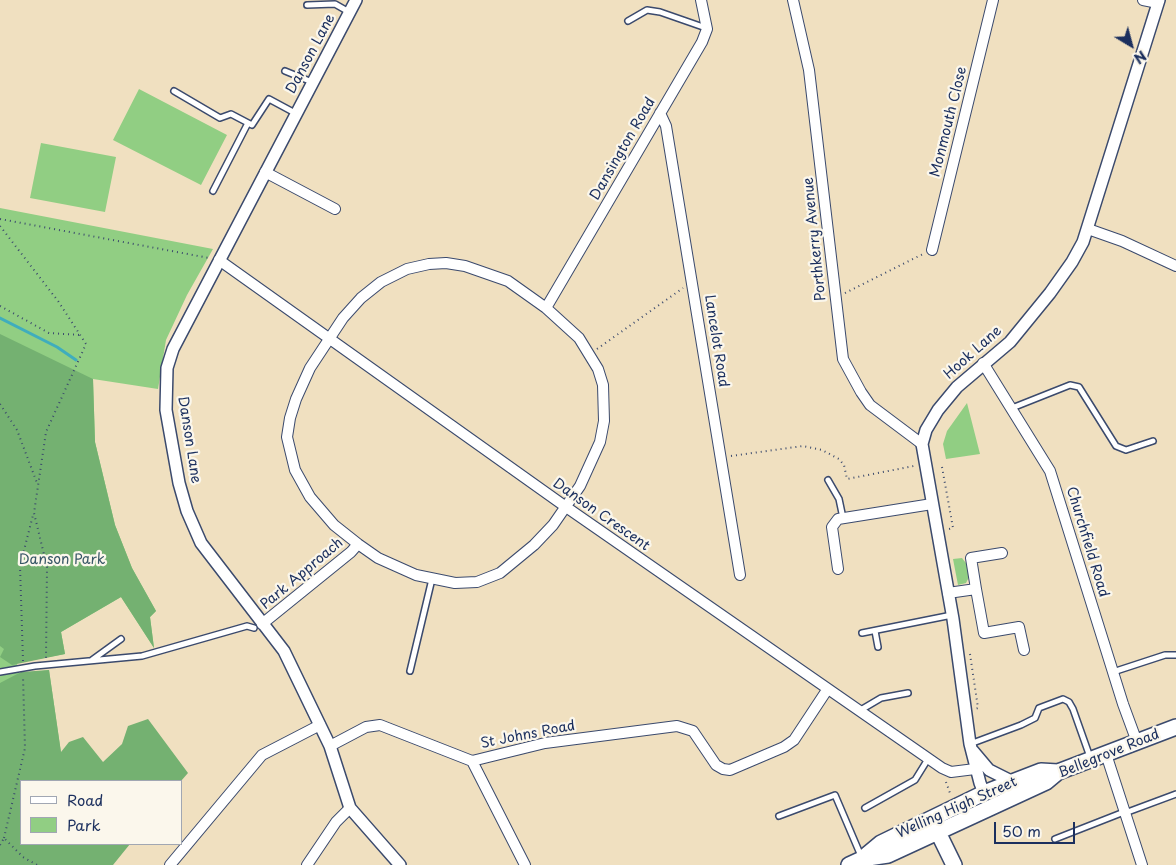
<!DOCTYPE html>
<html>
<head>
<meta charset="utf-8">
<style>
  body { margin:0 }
  #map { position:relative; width:1176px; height:865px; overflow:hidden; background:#f0e0c0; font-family:"Playpen Sans",sans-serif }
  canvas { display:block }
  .legend { position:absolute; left:20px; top:780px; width:162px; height:65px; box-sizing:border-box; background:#fbf7ec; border:1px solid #a1a7b3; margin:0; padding:6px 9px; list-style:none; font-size:15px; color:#1b2f5e }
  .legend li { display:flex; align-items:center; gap:10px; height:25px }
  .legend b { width:25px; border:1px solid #a1a7b3 }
  .north { position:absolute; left:1106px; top:20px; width:50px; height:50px; -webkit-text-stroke:4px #fbf7ec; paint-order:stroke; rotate:143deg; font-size:14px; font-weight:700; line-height:20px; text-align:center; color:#1b2f5e }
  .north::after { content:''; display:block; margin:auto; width:18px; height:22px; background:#1b2f5e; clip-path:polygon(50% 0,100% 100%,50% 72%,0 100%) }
  .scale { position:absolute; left:994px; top:822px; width:81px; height:22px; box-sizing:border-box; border:2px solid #1b2f5e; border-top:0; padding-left:6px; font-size:15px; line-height:18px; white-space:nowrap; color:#1b2f5e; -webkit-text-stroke:4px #fbf7ec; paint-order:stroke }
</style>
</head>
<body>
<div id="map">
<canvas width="1176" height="865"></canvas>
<ul class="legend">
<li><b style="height:6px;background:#fff"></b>Road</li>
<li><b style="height:14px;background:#91ce83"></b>Park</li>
</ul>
<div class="north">N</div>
<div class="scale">50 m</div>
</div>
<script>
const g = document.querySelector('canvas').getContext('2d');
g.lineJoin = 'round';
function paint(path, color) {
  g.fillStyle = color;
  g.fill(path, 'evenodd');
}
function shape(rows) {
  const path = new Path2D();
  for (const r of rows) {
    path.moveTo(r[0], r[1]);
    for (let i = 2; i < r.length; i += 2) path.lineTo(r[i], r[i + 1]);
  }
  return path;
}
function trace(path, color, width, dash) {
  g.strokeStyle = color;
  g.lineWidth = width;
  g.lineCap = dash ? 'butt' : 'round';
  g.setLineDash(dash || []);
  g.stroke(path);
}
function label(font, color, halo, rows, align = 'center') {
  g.font = font + ' "Playpen Sans",sans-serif';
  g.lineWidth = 4.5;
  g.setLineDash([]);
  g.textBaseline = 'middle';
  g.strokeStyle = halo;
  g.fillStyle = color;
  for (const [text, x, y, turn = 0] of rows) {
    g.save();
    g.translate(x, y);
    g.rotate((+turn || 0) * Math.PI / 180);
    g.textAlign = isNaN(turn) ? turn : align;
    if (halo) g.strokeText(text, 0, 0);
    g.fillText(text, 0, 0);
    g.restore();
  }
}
paint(shape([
  [139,89,227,135,201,185,113,140],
  [41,143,116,157,105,212,30,198],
  [0,208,213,249,187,295,166,340,158,389,93,379,95,442,115,525,132,568,156,611,150,617,154,648,121,597,61,632,65,654,17,663,19,674,49,670,61,753,21,781,21,844,0,865],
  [967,403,980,454,946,459,943,444,947,431],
  [962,558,969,567,969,577,966,583,958,585,953,559]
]), '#91ce83');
paint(shape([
  [0,334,93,379,95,442,115,525,132,568,156,611,150,617,154,648,121,597,61,632,65,654,12,665,0,657,4,649,0,646],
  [49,670,61,752,69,742,83,737,103,762,122,744,128,726,148,719,188,773,181,781,21,781,21,844,130,844,113,865,0,865,0,683,21,672]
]), '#74b171');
trace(shape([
  [0,318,57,347,76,360]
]), '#3fadbd', 3);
const service = shape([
  [307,5,335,4,349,12],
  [628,21,647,10,660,12,706,28],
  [285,71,312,82],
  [174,91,220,118,231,114,252,125,269,99,295,113],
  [213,191,248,123],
  [1012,408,1070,385,1079,387,1116,446,1126,450,1153,441],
  [828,480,839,499,843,518],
  [875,631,878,647],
  [862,633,952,615],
  [92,660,121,639],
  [410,671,432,579],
  [0,672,35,666,142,656,247,626,254,628],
  [1113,672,1165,655,1176,655],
  [859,711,881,698,908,693],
  [970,744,1021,725,1035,718,1039,708,1063,699,1069,702,1073,709,1090,757],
  [865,808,915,780,928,759],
  [1125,813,1176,794],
  [779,816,835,795,861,856],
  [1055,839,1124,812]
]);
const minor = shape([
  [793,0,809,70,843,359,861,392,870,405,922,444],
  [1143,0,1158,3],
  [660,113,666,126,740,575],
  [265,172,335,209],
  [1088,229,1122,241,1176,266],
  [932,250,993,0],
  [219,260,566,507,942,768,951,772,975,769],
  [446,263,465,266,508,281,546,308,579,338,598,369,603,385,604,421,600,442,580,486,553,525,534,545,500,573,477,582,455,583,416,575,378,558,358,544,334,525,310,497,295,470,287,437,290,418,296,399,310,368,343,318,361,298,381,282,407,269,429,264,446,263],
  [546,308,702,42,707,29,701,0],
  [983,363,1050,471,1123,704,1137,742],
  [838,569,832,527,838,519,932,504],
  [976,589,971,558,1002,553],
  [948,593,976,589,984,633,1019,627,1024,650],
  [262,624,351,552,358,544],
  [330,746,366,727,380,725,472,761,545,743,677,726,693,731,716,765,723,769,730,770,784,747,794,740,827,690],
  [1106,754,1142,865],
  [472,761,525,865],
  [170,865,262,755,320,725],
  [307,865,336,822,350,808]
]);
const tertiary = shape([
  [356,0,173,349,167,368,166,410,179,483,187,511,201,543,284,651,330,746,350,808,400,865],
  [973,751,989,770,1013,782],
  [992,793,984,793,980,783,970,744,953,619,922,444,926,430,938,410,957,387,1010,342,1050,293,1072,262,1083,242,1159,0]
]);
const primary = shape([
  [933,822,954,865],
  [863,858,881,843,984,793,1041,771,1058,772],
  [849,865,862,859,888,855,1046,782,1058,772,1176,727]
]);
trace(service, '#3b4a6d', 8);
trace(minor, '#3b4a6d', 12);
trace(tertiary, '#3b4a6d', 14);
trace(primary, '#3b4a6d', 18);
trace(shape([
  [0,219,209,258],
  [0,226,58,301,86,344,46,432,34,513,47,567,46,658],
  [845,293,923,254],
  [0,306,49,333,80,335],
  [597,349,683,288],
  [0,404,17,430,37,483],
  [731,456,803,446,822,450,839,459,844,465,847,479,914,466],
  [942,467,953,528,949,529],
  [970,654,978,708,975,709],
  [23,661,20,566,33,515],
  [946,782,951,796],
  [4,838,25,748,23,676],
  [0,845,4,838,23,857,37,865]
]), '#3b4a6d', 2, [1, 4]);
trace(service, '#fff', 5);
trace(minor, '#fff', 10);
trace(tertiary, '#fff', 11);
trace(primary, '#fff', 15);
label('14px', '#1b2f5e', '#fbf7ec', [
  ["Danson Lane",311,54,-62],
  ["Monmouth Close",949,122,-76],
  ["Dansington Road",623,149,-60],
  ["Porthkerry Avenue",815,239,-96],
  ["Lancelot Road",716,341,81],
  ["Hook Lane",973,353,-42],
  ["Danson Lane",189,440,81],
  ["Danson Crescent",601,515,35],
  ["Churchfield Road",1087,542,73],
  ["Park Approach",302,574,-40],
  ["St Johns Road",528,735,-11],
  ["Bellegrove Road",1109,754,-22],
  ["Welling High Street",957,808,-24]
]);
label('14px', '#385767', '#fbf7ec', [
  ["Danson Park",62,560]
]);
</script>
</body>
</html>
